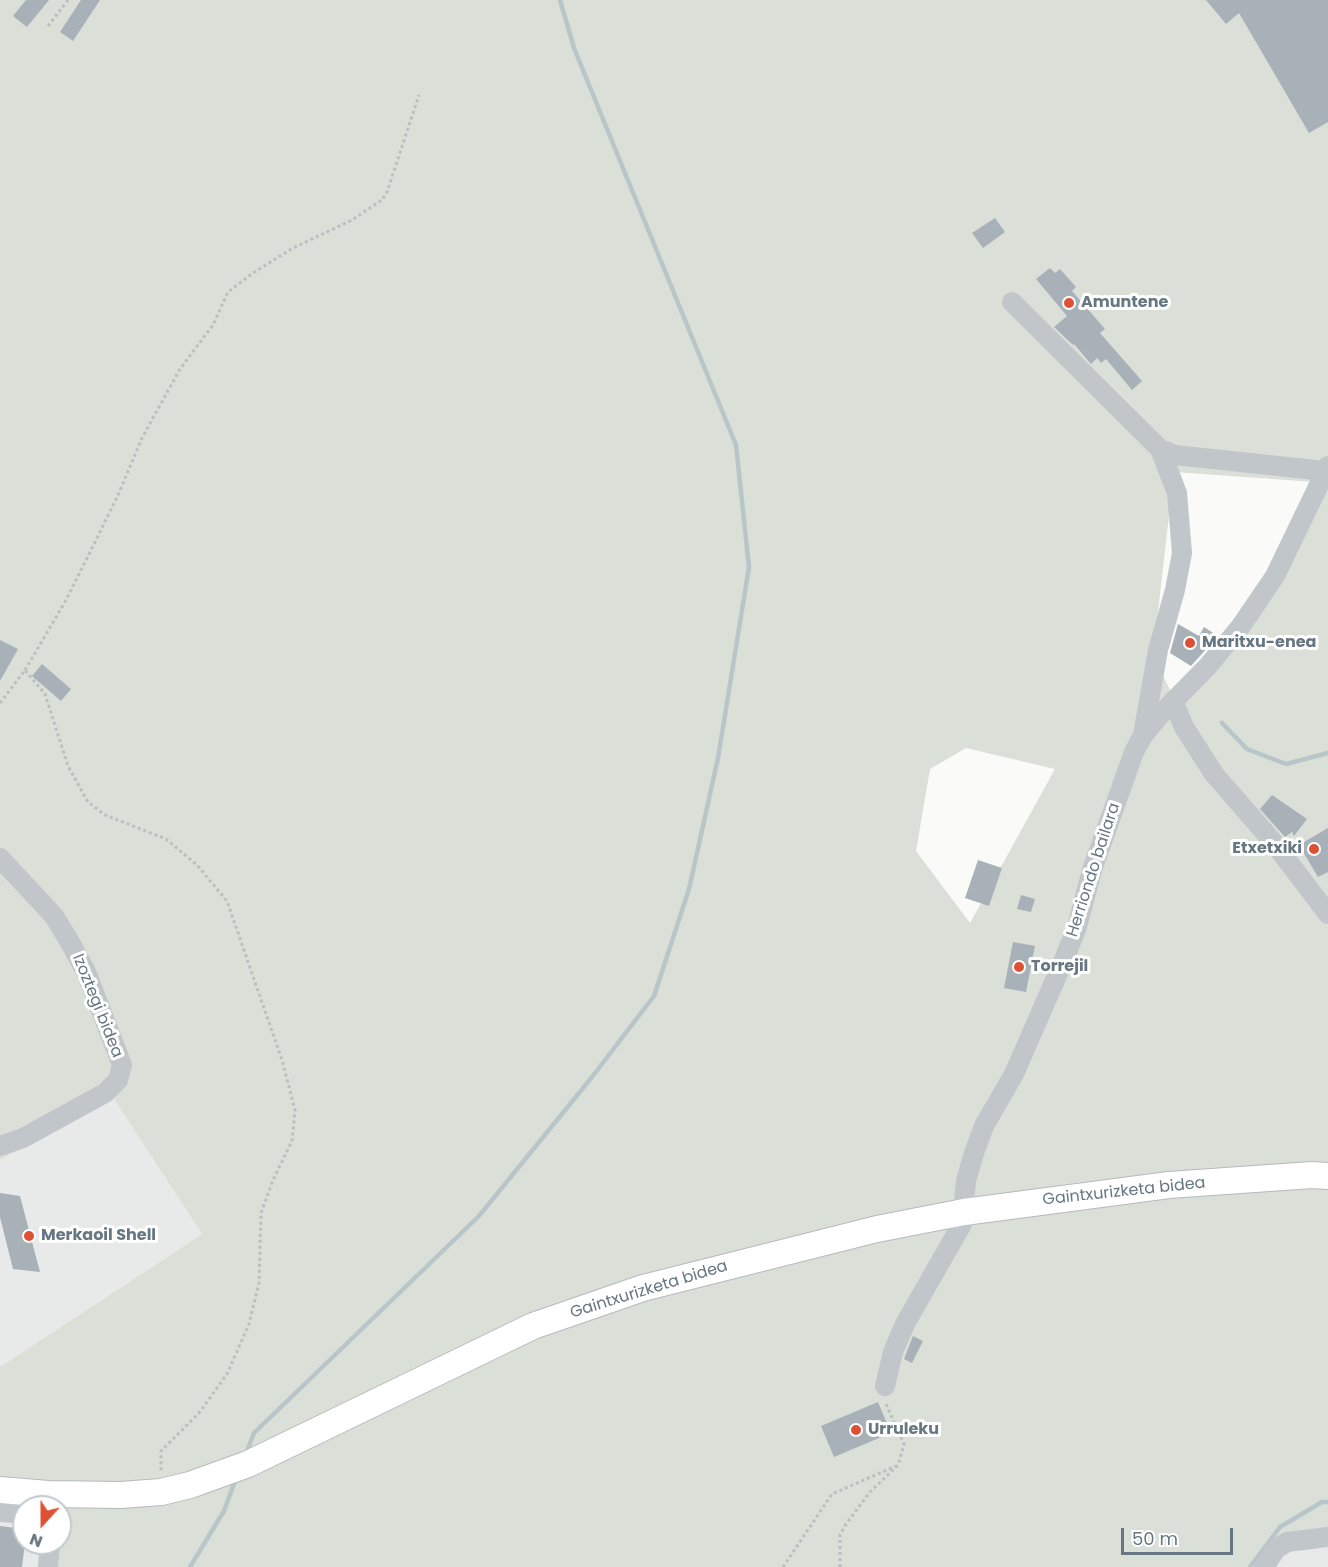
<!DOCTYPE html>
<html>
<head>
<meta charset="utf-8">
<style>
  body { margin:0 }
  #map { position:relative; width:1328px; height:1567px; overflow:hidden; background:#fafaf8; font-family:Poppins,sans-serif }
  canvas { display:block }
  .north { position:absolute; left:12px; top:1495px; width:60px; height:60px; box-sizing:border-box; background:#fff; border:2px solid #c2c9cd; border-radius:50%; rotate:201deg; font-size:16px; font-weight:700; line-height:24px; text-align:center; color:#667782 }
  .north::after { content:''; display:block; margin:auto; width:21px; height:27px; background:#de5034; clip-path:polygon(50% 0,100% 100%,50% 72%,0 100%) }
  .scale { position:absolute; left:1121px; top:1528px; width:112px; height:27px; box-sizing:border-box; border:3px solid #667782; border-top:0; padding-left:8px; font-size:18px; line-height:21px; white-space:nowrap; color:#667782; -webkit-text-stroke:4px #fff; paint-order:stroke }
</style>
</head>
<body>
<div id="map">
<canvas width="1328" height="1567"></canvas>
<div class="north">N</div>
<div class="scale">50 m</div>
</div>
<script>
const g = document.querySelector('canvas').getContext('2d');
g.lineJoin = 'round';
function paint(path, color) {
  g.fillStyle = color;
  g.fill(path, 'evenodd');
}
function shape(rows) {
  const path = new Path2D();
  for (const r of rows) {
    path.moveTo(r[0], r[1]);
    for (let i = 2; i < r.length; i += 2) path.lineTo(r[i], r[i + 1]);
  }
  return path;
}
function trace(path, color, width, dash) {
  g.strokeStyle = color;
  g.lineWidth = width;
  g.lineCap = dash ? 'butt' : 'round';
  g.setLineDash(dash || []);
  g.stroke(path);
}
function label(font, color, halo, rows, align = 'center') {
  g.font = font + ' Poppins,sans-serif';
  g.lineWidth = 6;
  g.setLineDash([]);
  g.textBaseline = 'middle';
  g.strokeStyle = halo;
  g.fillStyle = color;
  for (const [text, x, y, turn = 0] of rows) {
    g.save();
    g.translate(x, y);
    g.rotate((+turn || 0) * Math.PI / 180);
    g.textAlign = isNaN(turn) ? turn : align;
    if (halo) g.strokeText(text, 0, 0);
    g.fillText(text, 0, 0);
    g.restore();
  }
}
paint(shape([
  [114,1099,202,1234,0,1367,0,1160],
  [0,1497,32,1500,46,1507,24,1507,24,1543,55,1543,54,1567,0,1567],
  [1328,1537,1328,1567,1255,1567,1286,1541]
]), '#e8e9e9');
paint(shape([
  [0,0,1328,0,1328,1537,1286,1541,1255,1567,54,1567,55,1543,60,1543,60,1507,46,1507,32,1500,0,1497,0,1367,202,1234,114,1099,0,1160],
  [1174,472,1315,482,1254,608,1171,692,1153,655],
  [966,748,1055,769,970,923,916,851,930,769]
]), '#dadfd7');
trace(shape([
  [1222,723,1247,749,1286,764,1328,753],
  [247,1451,254,1433,479,1216,592,1077,654,996,689,889,718,758,749,567,736,445,574,48,560,0],
  [190,1567,224,1511,235,1481],
  [1250,1567,1280,1527,1322,1502,1328,1502]
]), '#b9c6c9', 4.5);
paint(shape([
  [26,0,49,0,27,27,13,16],
  [81,0,100,0,73,41,60,32],
  [1206,0,1328,0,1328,122,1309,133,1239,13,1226,24],
  [995,218,1005,232,983,248,972,233],
  [1050,268,1055,273,1060,269,1076,287,1072,291,1105,329,1100,333,1142,381,1132,390,1106,359,1101,363,1097,358,1091,364,1074,344,1073,345,1054,327,1067,316,1036,279],
  [1178,624,1199,636,1204,627,1218,636,1191,666,1170,653],
  [0,640,18,649,0,681],
  [42,664,71,689,61,701,32,676],
  [1272,795,1307,819,1294,836,1292,832,1285,837,1260,809],
  [1328,828,1328,872,1318,877,1299,845],
  [978,860,1002,868,989,906,965,898],
  [1021,895,1035,899,1031,912,1017,909],
  [1013,942,1035,946,1026,992,1004,988],
  [0,1193,20,1196,40,1272,13,1269,0,1217],
  [913,1336,923,1341,912,1363,904,1359],
  [878,1402,891,1433,834,1457,821,1426],
  [0,1526,24,1529,25,1543,22,1567,0,1567]
]), '#a8b1b7');
const major = shape([
  [0,1490,48,1494,121,1495,161,1492,190,1485,248,1464,533,1326,643,1288,877,1229,964,1212,1169,1185,1312,1175,1328,1176]
]);
trace(major, '#b5babe', 28);
trace(shape([
  [48,26,68,0],
  [25,670,65,602,94,544,119,493,142,438,180,369,213,325,228,292,253,273,293,248,352,220,382,200,387,192,419,95],
  [0,703,25,670,45,694,68,766,88,802,105,815,166,839,197,865,227,901,282,1060,295,1110,292,1141,273,1180,261,1213,259,1283,249,1324,227,1374,199,1413,161,1451,161,1472],
  [783,1567,832,1494,896,1466],
  [840,1567,840,1535,846,1524,870,1492,898,1465,901,1455,904,1444,885,1402]
]), '#bcbfc2', 3, [3, 3]);
trace(shape([
  [1012,302,1160,449,1175,455,1325,471],
  [1173,701,1184,727,1214,774,1274,843,1328,914],
  [1143,735,1158,650,1175,590,1182,553,1177,493,1160,449],
  [0,858,54,916,71,944,87,974,122,1065,118,1080,105,1093,23,1138,0,1146],
  [885,1386,893,1352,905,1324,962,1224,966,1181,974,1153,984,1126,1014,1074,1063,962,1077,927,1092,870,1134,752,1142,737,1160,715,1208,666,1241,626,1275,576,1328,466],
  [0,1512,24,1514],
  [48,1567,50,1543],
  [1264,1567,1276,1549,1287,1542,1328,1537]
]), '#c1c6ca', 20);
trace(major, '#fff', 26);
for (const [x, y, r, color] of [
  [1069,303,6,"#de5034"],
  [1190,643,6,"#de5034"],
  [1314,849,6,"#de5034"],
  [1019,967,6,"#de5034"],
  [29,1236,6,"#de5034"],
  [856,1430,6,"#de5034"]
]) {
  const dot = new Path2D();
  dot.arc(x, y, r, 0, 2 * Math.PI);
  g.fillStyle = color;
  g.fill(dot);
  trace(dot, '#fff', 2);
}
label('bold 16px', '#667782', '#fff', [
  ["Amuntene",1081,303],
  ["Maritxu-enea",1202,643],
  ["Etxetxiki",1302,849,"right"],
  ["Torrejil",1031,967],
  ["Merkaoil Shell",41,1236],
  ["Urruleku",868,1430]
], 'left');
label('16px', '#667782', '#fff', [
  ["Herriondo bailara",1094,870,-72],
  ["Izoztegi bidea",97,1006,68],
  ["Gaintxurizketa bidea",1124,1192,-6],
  ["Gaintxurizketa bidea",649,1290,-17]
]);
</script>
</body>
</html>
